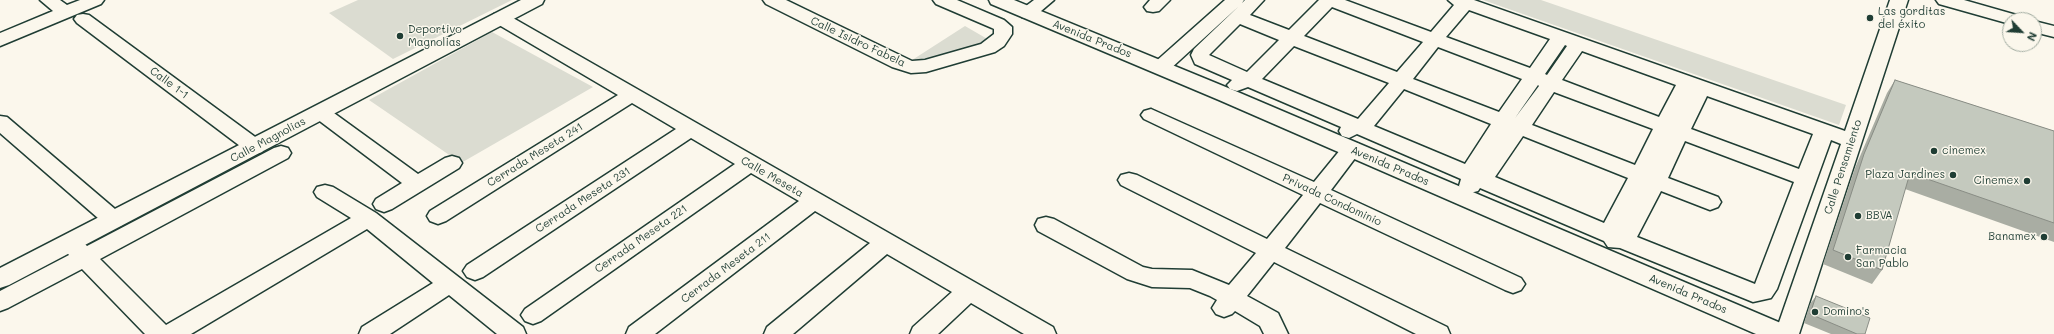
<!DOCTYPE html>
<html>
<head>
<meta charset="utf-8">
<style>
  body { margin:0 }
  #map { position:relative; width:2054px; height:334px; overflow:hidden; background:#fbf7ec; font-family:Mali,sans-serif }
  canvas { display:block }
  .north { position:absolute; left:2002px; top:12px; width:40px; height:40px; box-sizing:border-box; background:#fbf7ec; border:1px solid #a3ada2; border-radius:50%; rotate:115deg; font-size:11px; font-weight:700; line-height:16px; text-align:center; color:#1f3d34 }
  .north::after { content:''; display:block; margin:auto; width:14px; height:18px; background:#1f3d34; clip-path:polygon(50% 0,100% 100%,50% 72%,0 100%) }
</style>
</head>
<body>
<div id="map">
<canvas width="2054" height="334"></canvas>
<div class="north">N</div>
</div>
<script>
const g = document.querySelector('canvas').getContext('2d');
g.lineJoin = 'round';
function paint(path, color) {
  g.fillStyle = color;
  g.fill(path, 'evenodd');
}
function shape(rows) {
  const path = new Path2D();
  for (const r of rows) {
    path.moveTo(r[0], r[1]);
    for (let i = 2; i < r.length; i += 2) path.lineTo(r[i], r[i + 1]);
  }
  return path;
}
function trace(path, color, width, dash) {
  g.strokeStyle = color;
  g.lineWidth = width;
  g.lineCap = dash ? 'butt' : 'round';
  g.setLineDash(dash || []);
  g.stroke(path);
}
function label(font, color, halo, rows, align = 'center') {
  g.font = font + ' Mali,sans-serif';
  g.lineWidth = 3;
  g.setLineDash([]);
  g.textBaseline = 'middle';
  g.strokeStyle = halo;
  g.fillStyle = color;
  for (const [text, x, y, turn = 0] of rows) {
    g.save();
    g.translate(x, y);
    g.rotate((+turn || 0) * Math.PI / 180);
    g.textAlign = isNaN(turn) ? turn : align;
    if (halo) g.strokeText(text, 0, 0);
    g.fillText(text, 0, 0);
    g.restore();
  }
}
paint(shape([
  [358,0,512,0,393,59,329,13],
  [1483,0,1541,0,1846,105,1839,125],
  [965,26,996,44,909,62],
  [492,32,593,87,461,163,369,100]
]), '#dbdcd1');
const minor = shape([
  [40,0,60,0,67,5,80,0,104,0,101,4,0,46,0,33,53,11,40,0],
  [763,0,786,0,912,61,925,60,981,44,994,34,994,29,992,28,936,4,933,0,957,0,1004,20,1012,27,1012,34,1004,46,995,52,926,72,911,73,892,67,766,4,763,0],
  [1034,0,1054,0,1034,17,1028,18,1022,17,1019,13,1022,9,1034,0],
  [1150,0,1170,0,1159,11,1153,12,1147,11,1144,7,1150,0],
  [1225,0,1244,0,1242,3,1245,0,1264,0,1250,15,1289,30,1319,0,1345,0,1431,32,1454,5,1448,0,1474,0,1845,131,1890,0,1908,0,1799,334,1775,334,1841,144,1831,140,1777,289,1771,298,1753,302,1620,248,1608,247,1604,241,1480,188,1478,191,1470,193,1462,191,1459,186,1461,179,1357,134,1349,138,1342,136,1339,131,1341,127,1248,87,1237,91,1230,89,1227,85,1232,80,1195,64,1191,55,1194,49,1239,6,1168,71,1161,73,1154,71,1152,67,1154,63,1225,0],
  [1332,7,1423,42,1397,72,1304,36,1332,7],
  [1469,10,1550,39,1530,68,1446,37,1469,10],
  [1240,24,1279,40,1247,72,1209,55,1240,24],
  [1565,45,1567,46,1547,75,1545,74,1565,45],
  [1294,46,1389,83,1358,119,1262,79,1294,46],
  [1438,47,1522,79,1499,112,1413,79,1438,47],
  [1582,51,1676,85,1659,117,1562,80,1582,51],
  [1538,85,1539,86,1515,118,1538,85],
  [1404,89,1491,124,1465,164,1374,126,1404,89],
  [1554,92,1653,129,1635,165,1532,125,1554,92],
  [1707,96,1813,134,1799,169,1691,129,1707,96],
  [1523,136,1628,178,1604,223,1495,177,1523,136],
  [1685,141,1794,182,1755,284,1637,237,1661,191,1710,210,1718,207,1721,202,1718,197,1668,178,1685,141],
  [1936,0,1964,0,2020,16,2023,20,2010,20,2010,24,1939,4,1936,0],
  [500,13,506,14,1053,327,1056,334,1024,334,971,303,938,334,910,334,913,327,952,292,887,254,793,334,764,334,767,327,870,243,815,211,655,334,626,334,629,327,799,201,751,173,541,321,533,324,525,321,521,315,525,309,735,164,691,138,483,277,475,280,467,277,463,271,467,265,676,129,632,103,446,221,438,224,430,221,427,216,430,211,618,95,494,22,491,18,494,14,500,13],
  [83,14,89,15,262,142,265,147,262,152,255,154,248,152,77,23,74,19,77,15,83,14],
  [2034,21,2054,26,2054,37,2034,32,2034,21],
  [320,106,327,108,418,174,445,158,452,156,459,158,462,163,459,168,392,209,384,212,376,209,373,204,376,199,402,183,313,116,310,112,313,108,320,106],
  [1151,109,1314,182,1345,144,1352,142,1359,144,1362,149,1331,190,1521,278,1525,284,1521,290,1513,293,1505,290,1320,203,1285,248,1447,327,1450,334,1416,334,1274,262,1247,296,1278,313,1288,334,1264,334,1260,326,1235,311,1232,314,1224,317,1216,314,1212,308,1217,300,1210,296,1190,288,1152,287,1127,279,1038,231,1035,225,1038,219,1046,217,1054,219,1143,267,1152,269,1192,270,1229,285,1256,253,1121,185,1118,180,1121,175,1129,173,1137,175,1267,239,1303,195,1144,119,1141,115,1144,111,1151,109],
  [0,116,7,117,122,215,125,220,122,225,114,228,106,225,0,133,0,116],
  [281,146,288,148,291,153,288,158,100,259,166,325,351,218,317,197,314,192,317,187,325,185,333,187,376,213,523,327,526,334,497,334,449,295,390,334,359,334,362,327,433,283,367,229,191,334,145,334,82,269,8,308,0,311,0,291,69,255,63,247,66,241,74,239,82,241,87,246,274,148,281,146]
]);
const major = shape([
  [521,0,544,0,542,4,9,285,0,288,0,268,521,0],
  [989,0,1014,0,1233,90,1790,327,1794,334,1756,334,1219,100,991,4,989,0]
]);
trace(minor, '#1f3d34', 3);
trace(major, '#1f3d34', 3);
paint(minor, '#fbf7ec');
paint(major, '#fbf7ec');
paint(shape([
  [1895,80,2054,131,2054,242,1905,189,1882,270,1872,284,1823,264,1855,168,1887,93],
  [1816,296,1865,334,1831,334,1804,323,1810,304]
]), '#a9ada3');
const building = shape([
  [1895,80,2054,131,2054,223,1910,173,1882,270,1833,250,1864,154,1895,80],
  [1816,296,1870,318,1865,334,1857,334,1810,314,1816,296]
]);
paint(building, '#c4c9be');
trace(building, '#898d85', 1);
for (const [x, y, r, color] of [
  [1870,18,4,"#1f3d34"],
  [400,36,4,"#1f3d34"],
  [1934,151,4,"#1f3d34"],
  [1953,175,4,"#1f3d34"],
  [2027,181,4,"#1f3d34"],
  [1858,216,4,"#1f3d34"],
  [2044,237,4,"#1f3d34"],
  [1848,257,4,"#1f3d34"],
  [1815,312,4,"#1f3d34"]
]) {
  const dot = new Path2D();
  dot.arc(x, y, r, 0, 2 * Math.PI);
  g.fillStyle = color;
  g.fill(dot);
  trace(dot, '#fbf7ec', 1.5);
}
label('11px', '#1f3d34', '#fbf7ec', [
  ["Las gorditas",1878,12],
  ["del éxito",1878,25],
  ["Deportivo",408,30],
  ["Magnolias",408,43],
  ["cinemex",1942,151],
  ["Plaza Jardines",1945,175,"right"],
  ["Cinemex",2019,181,"right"],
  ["BBVA",1866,216],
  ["Banamex",2036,237,"right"],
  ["Farmacia",1856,251],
  ["San Pablo",1856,264],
  ["Domino's",1823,312]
], 'left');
label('11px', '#1f3d34', '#fbf7ec', [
  ["Avenida Prados",1092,39,22],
  ["Calle Isidro Fabela",858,42,25],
  ["Calle 1-1",169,83,37],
  ["Calle Magnolias",268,140,-28],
  ["Cerrada Meseta 241",535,155,-32],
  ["Avenida Prados",1390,166,23],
  ["Calle Pensamiento",1843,167,-72],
  ["Calle Meseta",772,177,30],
  ["Cerrada Meseta 231",583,200,-33],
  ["Privada Condominio",1332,200,25],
  ["Cerrada Meseta 221",641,239,-35],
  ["Cerrada Meseta 211",726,268,-37],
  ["Avenida Prados",1688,294,23]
]);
</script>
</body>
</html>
